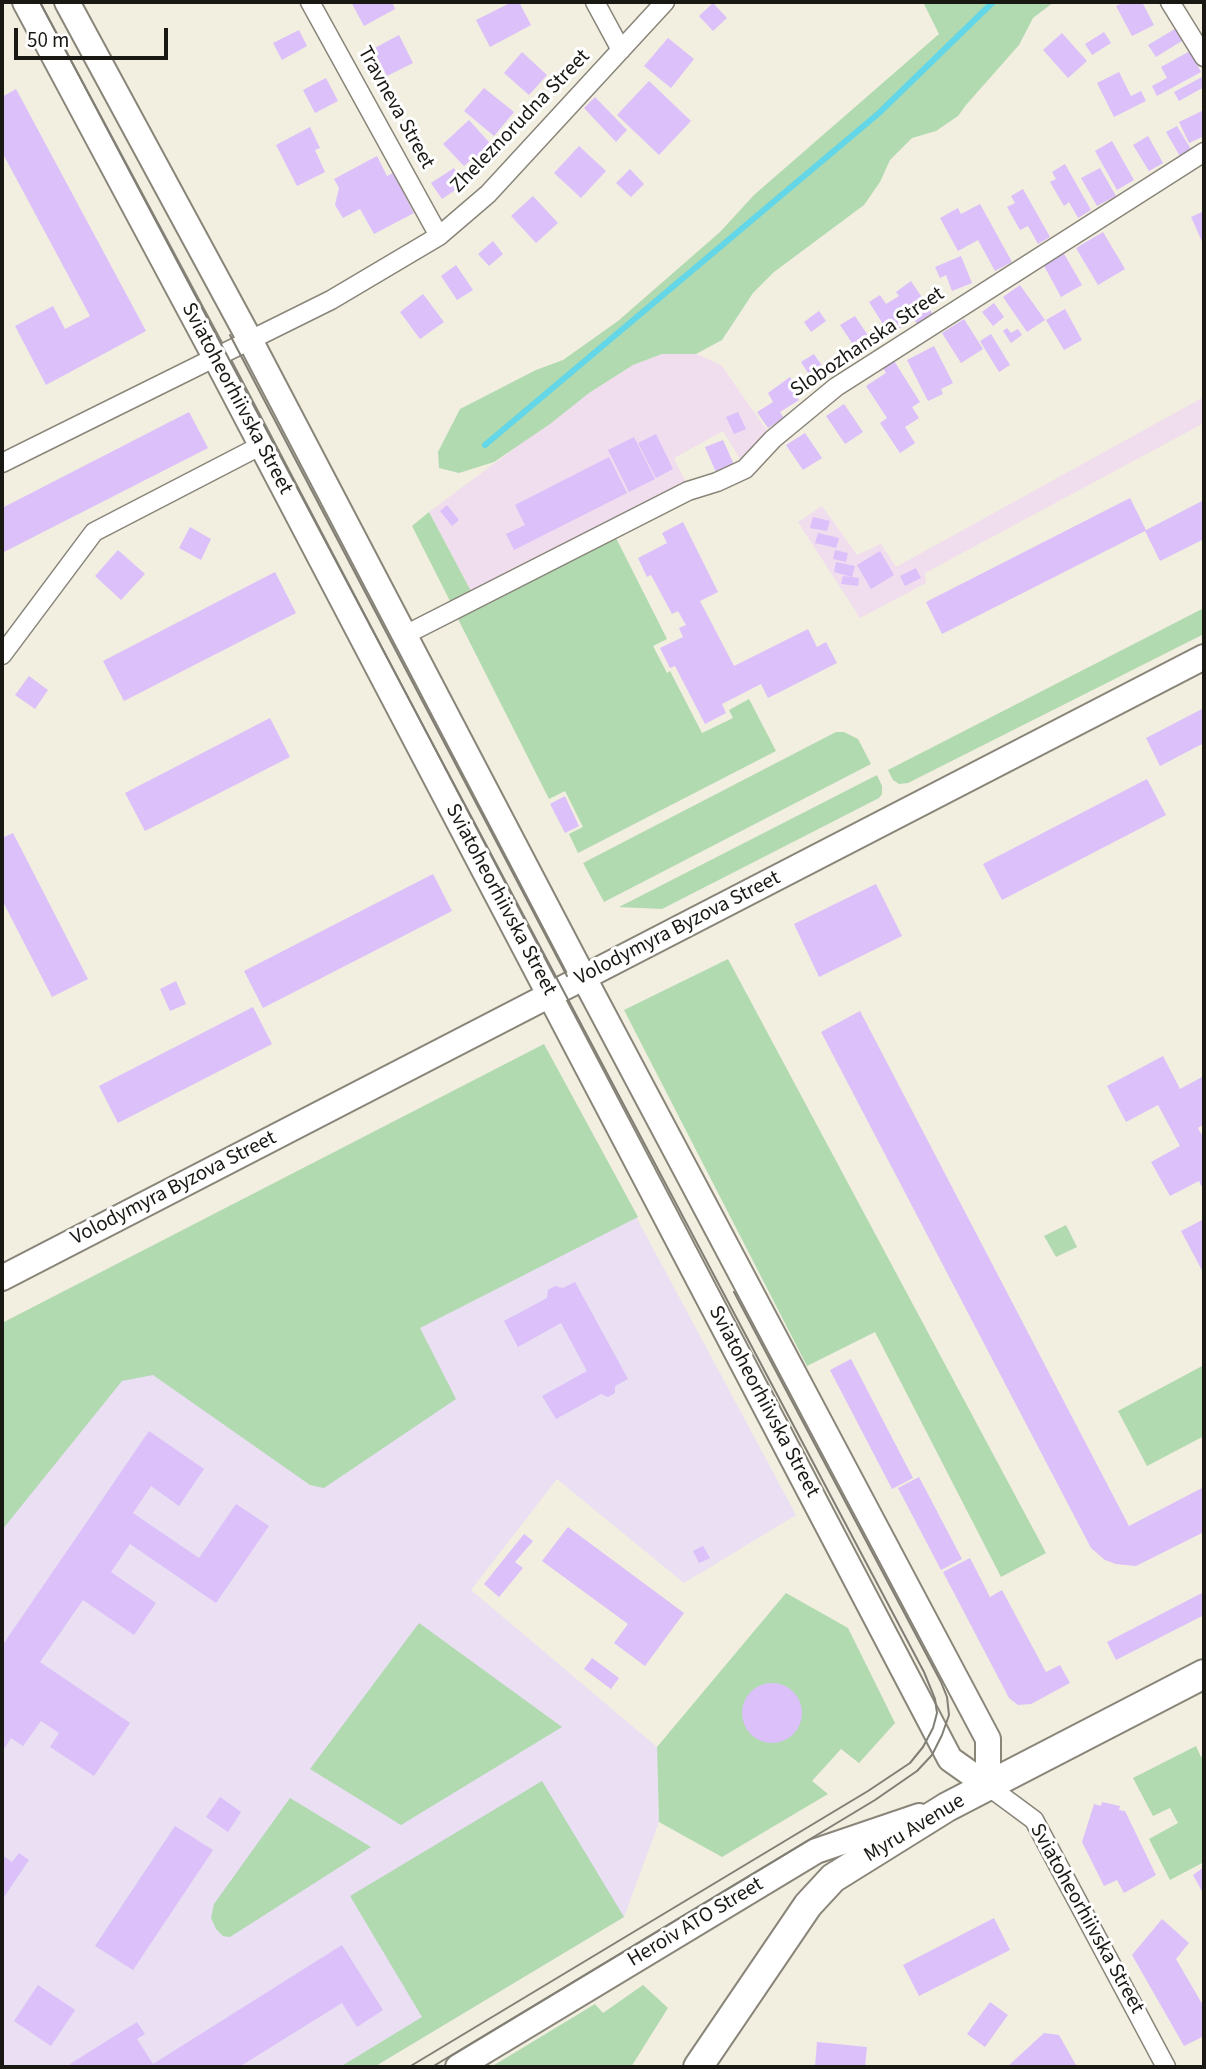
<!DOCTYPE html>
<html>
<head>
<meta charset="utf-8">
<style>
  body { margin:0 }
  #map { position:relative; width:1206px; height:2069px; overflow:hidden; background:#f2eee0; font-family:"Source Sans 3",sans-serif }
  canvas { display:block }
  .frame { position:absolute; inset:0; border:4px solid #191813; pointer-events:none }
  .scale { position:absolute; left:14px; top:28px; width:154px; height:32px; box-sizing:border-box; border:4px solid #191813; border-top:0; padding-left:9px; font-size:21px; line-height:24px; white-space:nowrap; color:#191813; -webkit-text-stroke:5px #fff; paint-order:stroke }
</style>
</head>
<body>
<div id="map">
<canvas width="1206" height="2069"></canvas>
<div class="frame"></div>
<div class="scale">50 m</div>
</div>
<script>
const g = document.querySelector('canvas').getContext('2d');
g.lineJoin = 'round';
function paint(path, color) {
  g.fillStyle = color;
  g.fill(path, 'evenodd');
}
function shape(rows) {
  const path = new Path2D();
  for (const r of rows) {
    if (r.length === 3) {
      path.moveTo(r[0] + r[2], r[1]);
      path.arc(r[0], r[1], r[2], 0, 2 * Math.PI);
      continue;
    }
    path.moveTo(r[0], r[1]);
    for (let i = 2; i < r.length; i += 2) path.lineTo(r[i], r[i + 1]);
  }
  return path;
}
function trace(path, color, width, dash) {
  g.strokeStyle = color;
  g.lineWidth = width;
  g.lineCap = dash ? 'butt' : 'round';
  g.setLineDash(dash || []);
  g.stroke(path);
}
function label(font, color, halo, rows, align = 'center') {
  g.font = font + ' "Source Sans 3",sans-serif';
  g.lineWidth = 6;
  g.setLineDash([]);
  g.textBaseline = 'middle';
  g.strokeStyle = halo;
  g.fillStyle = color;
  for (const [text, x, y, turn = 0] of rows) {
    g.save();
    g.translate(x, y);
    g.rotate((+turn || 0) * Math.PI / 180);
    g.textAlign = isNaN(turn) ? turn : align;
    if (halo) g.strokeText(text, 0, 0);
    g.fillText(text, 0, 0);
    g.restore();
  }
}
paint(shape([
  [662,354,696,354,721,365,770,435,740,459,723,431,674,458,687,485,473,595,429,512,589,393,633,365],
  [1204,397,1204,423,925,573,926,583,860,618,798,522,822,506,857,555,881,544,896,567]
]), '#f0ddee');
paint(shape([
  [544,1045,796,1515,684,1583,557,1479,471,1590,657,1747,659,1822,624,1917,374,2067,2,2067,2,1324]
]), '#eadff3');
paint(shape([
  [923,2,1054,2,1033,18,1019,45,966,105,958,116,936,131,912,138,890,160,880,182,864,205,774,272,753,293,722,340,696,354,662,354,633,365,589,393,550,424,494,462,459,473,439,468,438,452,460,409,536,370,563,360,618,321,720,232,754,195,939,34],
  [429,512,473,595,452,605,412,526],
  [614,534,667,639,653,646,667,673,670,671,702,733,733,718,729,710,749,699,776,751,578,853,569,834,583,827,565,791,549,799,456,615],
  [1204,608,1204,634,908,783,899,784,893,780,888,770],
  [836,732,844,732,858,739,871,764,604,902,583,863],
  [877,775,882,786,882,794,879,798,662,909,619,907],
  [728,959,1046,1553,1001,1577,875,1332,807,1366,624,1010],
  [544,1044,638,1217,420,1328,456,1399,324,1488,310,1485,153,1375,122,1381,2,1530,2,1323],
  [1066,1225,1077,1247,1056,1257,1044,1236],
  [1204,1365,1204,1436,1147,1466,1118,1411],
  [786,1593,848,1628,895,1723,859,1763,841,1749,812,1781,828,1794,722,1857,659,1822,657,1747],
  [419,1623,562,1727,401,1825,310,1769],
  [1196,1746,1201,1757,1204,1756,1204,1862,1170,1880,1149,1839,1178,1823,1170,1808,1153,1816,1133,1778],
  [542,1781,624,1917,374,2067,340,2067,422,2017,350,1896],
  [290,1798,371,1847,230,1937,223,1936,216,1929,211,1918,214,1904],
  [643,1985,668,2008,631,2067,491,2067,595,2004,603,2013]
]), '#b1dab1');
trace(shape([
  [485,445,879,113,993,2]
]), '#63d6e7', 6);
paint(shape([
  [351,2,392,2,395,9,364,26],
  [512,2,519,2,531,25,490,47,476,20],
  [1125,2,1142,2,1154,25,1132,36,1116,6],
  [713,3,727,18,713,31,699,16],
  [1178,27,1185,39,1156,57,1148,45],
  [299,30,307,46,282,60,273,43],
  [1104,32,1111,43,1092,55,1085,44],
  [1062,33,1087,61,1068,78,1043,50],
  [399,35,413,63,387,76,373,49],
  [668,38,694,59,671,88,644,66],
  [1190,51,1201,72,1157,96,1152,86,1167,78,1161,67],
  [522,52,547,75,529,95,504,73],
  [1119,72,1131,96,1141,91,1146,101,1114,117,1097,83],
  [1204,76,1204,87,1179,101,1174,92],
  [326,78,338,101,315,113,303,90],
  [649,81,691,121,659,155,617,115],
  [484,88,514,112,494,136,464,111],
  [16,89,146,331,46,385,15,326,53,306,65,329,90,316,2,152,2,97],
  [595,97,627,130,616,142,584,108],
  [1204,110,1204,136,1189,143,1179,122],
  [469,120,497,151,481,165,474,157,464,166,443,144],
  [1177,126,1192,151,1181,158,1166,132],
  [310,127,320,148,315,150,325,172,297,186,276,145],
  [1148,136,1163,163,1149,171,1133,145],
  [1112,141,1134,180,1117,190,1095,151],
  [579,146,606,171,581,198,554,173],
  [377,156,387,176,393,173,414,213,374,234,360,209,343,218,335,205,339,188,334,179],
  [1065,164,1091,210,1078,218,1069,202,1064,206,1050,182,1056,179,1052,172],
  [454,168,464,184,442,199,431,183],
  [1100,168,1116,196,1097,206,1081,178],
  [630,169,644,184,631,197,616,183],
  [1023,189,1050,237,1038,244,1028,226,1020,230,1007,207,1015,203,1011,196],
  [533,196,558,223,536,243,511,216],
  [980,204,1012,262,995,271,978,240,958,251,940,218,958,208,961,214],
  [1204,211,1204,246,1191,217],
  [1103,232,1125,269,1098,285,1076,248],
  [493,241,503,254,489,266,478,254],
  [1063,252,1082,285,1061,297,1043,264],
  [961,256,972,283,952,291,946,275,940,278,935,267],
  [456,265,473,290,457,300,441,276],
  [911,281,933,314,917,324,907,308,894,316,902,327,890,335,869,302,880,295,886,304,899,296,896,292],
  [1020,285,1045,320,1027,332,1003,297],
  [423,294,444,322,420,339,400,312],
  [994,303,1004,317,993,326,982,312],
  [1065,309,1082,340,1064,350,1046,320],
  [819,311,826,321,811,332,804,322],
  [855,316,873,343,858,352,840,325],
  [964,319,983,349,961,363,942,333],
  [1007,328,1011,333,1018,329,1022,335,1011,343,1003,331],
  [991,334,1010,365,999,372,980,341],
  [934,346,953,383,941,389,943,394,928,401,907,360],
  [814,354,828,375,815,384,801,362],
  [894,361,920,402,912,407,919,418,905,427,915,443,900,453,880,423,887,418,866,386,886,373,883,368],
  [790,377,798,389,794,392,799,400,780,412,784,418,768,428,757,412,773,402,768,393],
  [844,404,863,432,845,444,826,416],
  [189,412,208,448,2,553,2,508],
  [738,412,746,429,734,434,726,417],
  [805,433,822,458,803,470,786,445],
  [656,434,673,469,656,478,638,443],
  [634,437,655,479,629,492,608,450],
  [723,440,736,469,718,477,705,447],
  [609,457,627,493,514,550,506,534,525,525,515,505],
  [1130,498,1146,530,1204,500,1204,539,1160,561,1145,531,942,634,926,602],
  [447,505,459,520,452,526,440,511],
  [813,517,830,521,827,531,810,528],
  [683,522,718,592,700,601,734,666,808,629,817,647,826,642,837,663,768,698,761,684,722,704,726,713,705,724,675,666,670,668,660,648,683,637,679,628,686,625,678,611,672,614,651,575,647,577,638,558,667,543,662,533],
  [190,527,211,539,201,560,179,548],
  [818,533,839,538,836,548,815,543],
  [118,550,145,574,121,600,95,576],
  [835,550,848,553,846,562,833,559],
  [880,551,894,575,871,589,857,565],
  [836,562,855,566,852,577,834,572],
  [916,568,921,578,905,586,900,576],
  [275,572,296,613,124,701,103,661],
  [843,576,859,578,858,586,841,584],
  [29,676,48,690,35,709,15,695],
  [1204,708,1204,743,1160,766,1146,738],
  [270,718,290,757,145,831,125,793],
  [1147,779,1166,815,1002,900,983,864],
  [565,796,579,826,565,833,550,804],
  [13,833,88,979,52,997,2,900,2,838],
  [433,874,452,911,263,1008,244,971],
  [876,884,902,936,819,977,794,924],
  [176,981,186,1004,170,1011,160,989],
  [253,1007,272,1044,118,1123,99,1086],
  [860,1011,1129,1526,1204,1487,1204,1532,1136,1566,1116,1564,1105,1560,1091,1548,821,1032],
  [1163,1056,1180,1089,1204,1076,1204,1124,1198,1128,1204,1139,1204,1191,1199,1181,1170,1196,1151,1162,1180,1146,1158,1105,1126,1122,1107,1086],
  [1204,1219,1204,1274,1181,1231],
  [575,1282,628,1379,615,1386,615,1393,608,1397,601,1394,556,1419,542,1396,587,1371,561,1323,518,1347,504,1321,547,1298,548,1290,555,1286,563,1288],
  [851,1359,913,1478,892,1489,830,1370],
  [149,1431,204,1469,179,1506,151,1486,133,1513,199,1558,236,1504,269,1526,216,1603,130,1544,111,1572,156,1603,134,1635,83,1600,40,1662,130,1723,94,1776,50,1747,59,1733,41,1721,23,1746,11,1738,2,1752,2,1646],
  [919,1477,962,1559,941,1570,898,1488],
  [568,1527,684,1613,645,1666,614,1643,628,1624,542,1561],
  [524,1534,533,1541,515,1562,523,1568,499,1597,484,1584],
  [703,1546,710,1558,699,1563,693,1551],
  [970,1558,990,1597,1002,1590,1046,1672,1060,1665,1070,1683,1031,1704,1018,1705,1009,1698,943,1572],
  [1204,1592,1204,1615,1116,1660,1107,1642],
  [592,1658,619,1678,611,1689,584,1669],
  [772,1713,30],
  [220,1797,241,1812,228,1832,206,1817],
  [1102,1802,1120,1806,1119,1810,1125,1811,1156,1875,1124,1893,1117,1880,1104,1886,1082,1842,1094,1804,1101,1806],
  [175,1826,213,1850,133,1970,95,1946],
  [19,1853,29,1860,2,1900,2,1855,12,1862],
  [1204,1867,1204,1895,1193,1875],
  [994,1918,1010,1950,919,1996,903,1965],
  [1162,1919,1189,1943,1176,1959,1204,2007,1204,2036,1184,2046,1132,1955],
  [342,1945,383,2010,357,2027,342,2003,239,2067,72,2067,70,2064,137,2022,145,2034,137,2039,153,2064],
  [38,1985,75,2010,51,2046,14,2021],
  [990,2002,1008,2015,985,2047,967,2034],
  [1044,2033,1059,2035,1077,2067,1007,2067],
  [817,2042,867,2047,865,2067,815,2067]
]), '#dbc0fa');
const street = shape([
  [310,2,439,236],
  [595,2,621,50],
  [1170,2,1204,57],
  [2,463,331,300,439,236,488,194,665,2],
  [403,636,688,491,717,482,745,469,773,439,836,387,1204,152],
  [2,655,94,532,260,446],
  [988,1786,1034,1820,1166,2067]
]);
const secondary = shape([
  [25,2,215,357,950,1759,988,1786],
  [67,2,250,340,584,978,988,1739,988,1786],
  [2,1278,1204,657],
  [458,2067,816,1851,919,1816]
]);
const primary = shape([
  [698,2067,808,1905,833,1878,947,1807,1204,1674]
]);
trace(street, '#898579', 21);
trace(secondary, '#898579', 28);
trace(primary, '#898579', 32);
trace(street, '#fff', 18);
trace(secondary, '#fff', 24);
trace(primary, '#fff', 28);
trace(shape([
  [40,2,924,1672,935,1699,937,1713,933,1728,923,1747,910,1763,868,1791,409,2067],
  [230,335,567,976],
  [432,2067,875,1800,917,1771,932,1755,942,1735,949,1715,947,1697,941,1682,734,1292]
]), '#817f75', 2);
label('21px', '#191813', '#fff', [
  ["Travneva Street",395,108,61],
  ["Zheleznorudna Street",521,122,-46],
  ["Slobozhanska Street",868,343,-34],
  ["Sviatoheorhiivska Street",236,399,62],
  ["Sviatoheorhiivska Street",500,900,62],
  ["Volodymyra Byzova Street",678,929,-27],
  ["Volodymyra Byzova Street",174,1189,-27],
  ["Sviatoheorhiivska Street",763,1402,62],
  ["Myru Avenue",915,1829,-31],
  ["Sviatoheorhiivska Street",1086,1919,61],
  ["Heroiv ATO Street",696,1923,-31]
]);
</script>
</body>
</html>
